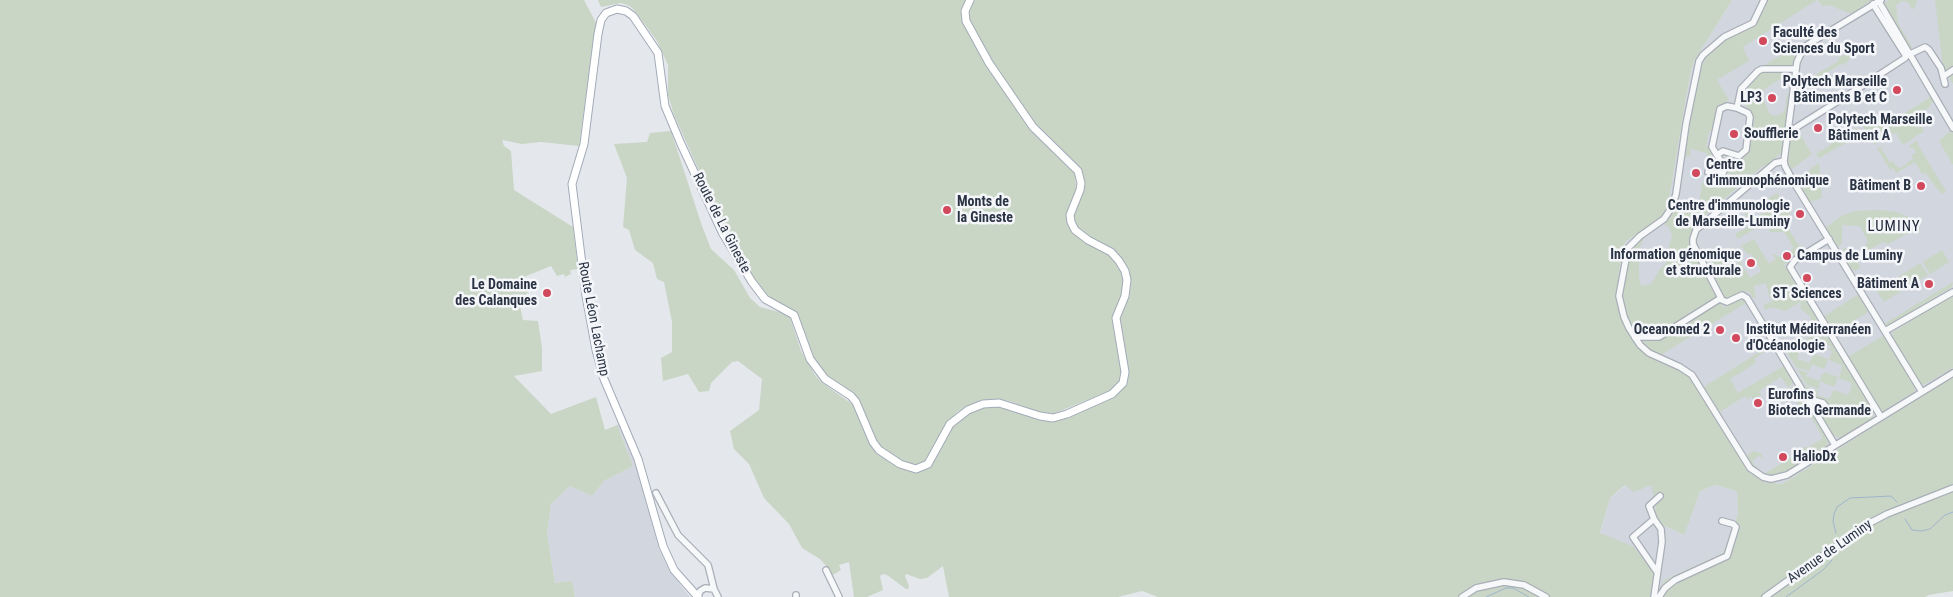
<!DOCTYPE html>
<html>
<head>
<meta charset="utf-8">
<style>
  body { margin:0 }
  canvas { display:block; background:#e4e7ec }
</style>
</head>
<body>
<canvas width="1953" height="597"></canvas>
<script>
const g = document.querySelector('canvas').getContext('2d');
g.lineJoin = 'round';
function paint(path, color) {
  g.fillStyle = color;
  g.fill(path, 'evenodd');
}
function shape(rows) {
  const path = new Path2D();
  for (const r of rows) {
    path.moveTo(r[0], r[1]);
    for (let i = 2; i < r.length; i += 2) path.lineTo(r[i], r[i + 1]);
  }
  return path;
}
function trace(path, color, width, dash) {
  g.strokeStyle = color;
  g.lineWidth = width;
  g.lineCap = dash ? 'butt' : 'round';
  g.setLineDash(dash || []);
  g.stroke(path);
}
function label(font, color, halo, rows, align = 'center') {
  g.font = font + ' "Roboto Condensed",sans-serif';
  g.lineWidth = 5;
  g.setLineDash([]);
  g.textBaseline = 'middle';
  g.strokeStyle = halo;
  g.fillStyle = color;
  for (const [text, x, y, turn = 0] of rows) {
    g.save();
    g.translate(x, y);
    g.rotate((+turn || 0) * Math.PI / 180);
    g.textAlign = isNaN(turn) ? turn : align;
    if (halo) g.strokeText(text, 0, 0);
    g.fillText(text, 0, 0);
    g.restore();
  }
}
paint(shape([
  [1732,0,1953,0,1953,377,1782,484,1763,482,1751,474,1686,373,1661,363,1639,348,1629,334,1620,315,1616,297,1619,271,1625,242,1660,218,1667,210,1690,75,1694,61],
  [619,424,635,463,659,549,670,572,690,597,575,597,572,581,555,583,547,534,551,504,570,486,592,496,604,481,633,466,617,425],
  [1651,484,1663,525,1683,535,1700,491,1715,485,1737,491,1738,514,1723,553,1666,579,1659,591,1600,534,1610,498,1626,485]
]), '#d2d6de');
paint(shape([
  [0,0,584,0,596,23,579,146,541,142,522,144,502,140,504,146,511,151,514,190,573,227,578,269,570,270,571,274,565,277,564,274,557,276,551,266,524,277,530,290,519,302,523,320,538,321,542,348,542,371,514,376,551,414,596,397,605,430,617,425,633,466,604,481,592,496,570,486,551,504,547,534,555,583,572,581,575,597,0,597],
  [598,0,966,0,962,11,963,22,986,65,1030,130,1075,172,1076,189,1066,215,1067,223,1072,232,1086,243,1109,255,1117,263,1122,272,1123,280,1122,295,1112,318,1122,372,1119,382,1110,391,1053,414,1041,413,1009,401,1000,400,976,402,957,412,948,422,925,462,916,466,901,461,886,451,876,441,859,400,845,387,827,376,813,357,796,311,771,298,762,290,731,242,674,115,668,95,668,65,657,41,634,10,630,6,621,3,601,7],
  [974,0,1732,0,1694,61,1690,75,1667,211,1660,218,1625,242,1619,271,1617,297,1620,315,1629,334,1639,348,1661,363,1686,373,1697,387,1751,474,1764,482,1782,484,1953,377,1953,591,1929,595,1925,597,1158,597,1142,591,1118,597,949,597,943,566,927,578,920,579,906,574,905,576,909,586,908,589,906,589,887,575,883,574,880,576,883,590,867,597,854,597,849,562,839,565,841,570,831,576,829,569,820,559,802,548,789,524,764,498,749,464,734,449,730,431,759,410,762,379,738,361,732,362,711,383,709,391,699,392,688,374,663,381,661,358,672,352,672,322,664,282,657,279,653,263,635,250,629,230,623,227,627,178,614,144,647,142,650,133,671,131,702,226,711,249,734,270,750,298,760,307,787,314,790,317,801,351,815,375,820,381,852,404,857,410,871,444,898,466,917,472,930,466,948,432,961,417,984,407,999,406,1040,419,1113,397,1121,391,1125,385,1127,364,1119,319,1128,270,1077,228,1073,215,1080,169,1074,161,1041,133,991,62,970,22,968,12],
  [1625,485,1634,492,1651,485,1656,505,1653,522,1663,525,1684,535,1700,491,1715,485,1737,491,1738,514,1723,553,1666,579,1658,590,1654,572,1633,546,1600,533,1610,498],
  [1767,0,1817,0,1743,47,1749,61,1718,79,1718,82,1729,100,1720,106,1713,131,1709,131,1706,146,1709,147,1723,167,1721,171,1715,171,1716,159,1714,159,1712,155,1707,158,1707,153,1691,149,1690,157,1685,156,1697,71,1705,56,1723,40,1754,25],
  [1818,0,1872,0,1853,13,1848,13,1830,5,1822,6],
  [1890,0,1917,0,1916,5,1912,10,1909,3,1905,1,1900,2,1896,5,1898,23,1912,47,1909,49,1886,8,1885,3],
  [1935,0,1953,0,1953,84,1943,66],
  [1832,26,1797,57,1791,66,1761,67],
  [1853,49,1848,62,1843,65,1841,64,1796,91,1797,85,1801,81,1803,82,1839,61,1838,58],
  [1794,70,1760,92,1770,114,1775,116,1781,114,1785,110,1787,95,1789,94,1783,151,1765,168,1763,166,1741,184,1726,171,1727,163,1721,156,1742,158,1747,155,1754,121,1744,102,1745,91,1757,74,1762,71],
  [1930,94,1935,101,1930,104,1931,106,1915,117,1916,120,1914,121,1918,128,1921,126,1924,131,1903,145,1896,133,1893,134,1891,131,1877,140,1878,143,1875,145,1863,126,1878,118,1884,126,1929,98],
  [1856,128,1862,134,1819,158,1816,154],
  [1797,129,1812,154,1792,169,1789,169,1787,160,1790,134],
  [1951,130,1953,133,1953,165,1939,141],
  [1917,140,1919,147,1946,191,1941,194,1925,172,1922,174,1915,162,1896,173,1893,168,1890,170,1877,148,1884,146,1881,148,1890,163,1893,161,1896,166,1901,168,1913,159,1912,154,1916,153,1913,148,1908,147],
  [1819,162,1822,198,1809,202,1796,181],
  [1725,173,1738,187,1692,227,1694,229,1691,233,1690,242,1692,250,1723,307,1743,298,1746,303,1659,356,1641,343,1630,327,1622,301,1630,251,1633,245,1645,236,1639,249,1639,276,1641,286,1651,284,1660,269,1665,265,1672,235,1669,227,1664,224,1672,215,1676,204,1683,207,1683,202,1699,204,1702,183,1704,183,1705,177,1713,178,1714,175],
  [1777,193,1780,196,1775,203,1771,218,1764,224,1758,216,1768,210,1764,201],
  [1783,201,1791,214,1783,219,1799,246,1802,245,1804,248,1798,252,1798,256,1789,263,1783,264,1788,269,1798,287,1798,292,1800,289,1818,319,1816,327,1819,335,1817,336,1814,332,1804,338,1811,317,1801,309,1800,297,1800,302,1786,311,1771,307,1765,310,1764,304,1772,302,1772,299,1770,300,1766,283,1754,286,1756,298,1753,298,1749,291,1725,300,1707,269,1709,262,1725,252,1734,267,1738,264,1730,249,1733,247,1739,256,1737,257,1750,278,1760,272,1760,269,1751,254,1747,254,1742,247,1739,247,1754,239,1769,264,1776,259,1773,255,1775,254,1778,257,1794,248,1784,232,1769,232,1780,203],
  [1750,208,1759,226,1738,239,1735,234,1751,225,1744,212],
  [1880,210,1896,212,1916,220,1920,227,1919,231,1914,230,1888,244,1883,242,1867,251,1857,261,1860,267,1855,271,1850,269,1841,254,1842,251,1845,248,1851,253,1860,254,1868,241,1860,226,1842,225,1842,243,1839,247,1835,245,1825,228,1843,215,1856,211],
  [1942,250,1949,262,1930,274,1923,262],
  [1920,263,1928,275,1905,289,1898,277],
  [1895,278,1903,290,1884,302,1876,290],
  [1953,282,1952,287,1888,326,1884,324],
  [1857,295,1860,296,1868,312,1835,333,1833,333,1823,317],
  [1951,296,1953,297,1953,368,1925,384,1921,384,1892,335,1893,332],
  [1814,334,1817,337,1827,337,1833,343,1874,412,1873,419,1849,433,1839,438,1831,434,1799,380,1801,378,1806,388,1808,387,1818,391,1817,395,1829,399,1834,390,1848,395,1852,387,1851,386,1852,383,1839,378,1842,370,1841,369,1842,365,1829,360,1832,351,1829,350,1831,346,1818,342,1816,344,1805,340],
  [1883,336,1885,338,1915,388,1914,392,1883,411,1879,409,1848,357],
  [1803,341,1816,345,1814,351,1801,346,1797,359,1809,363,1814,354,1828,359,1824,369,1812,364,1809,371,1796,367,1786,351,1791,345,1797,348,1801,346],
  [1772,344,1773,346,1754,359,1756,363,1730,379,1738,393,1785,365,1795,382,1788,387,1781,377,1763,388,1759,392,1761,395,1753,399,1751,396,1747,399,1745,396,1721,411,1722,414,1721,414,1704,387],
  [1797,369,1808,373,1805,376,1819,381,1824,372,1838,377,1834,387,1820,381,1819,389,1807,385],
  [1796,384,1827,436,1828,443,1826,447,1789,471,1782,475,1768,477,1757,471,1746,456,1754,451,1760,453,1763,456,1761,458,1760,455,1752,461,1758,470,1764,474,1804,450,1804,448,1806,446,1807,448,1823,438,1802,401,1804,399,1800,392,1796,394,1803,405,1800,407,1789,389]
]), '#c9d6c5');
trace(shape([
  [1905,519,1912,530,1921,531,1930,529,1945,515,1953,512],
  [1836,533,1833,521,1834,514,1837,507,1850,498,1891,496,1897,502],
  [1486,597,1506,588,1513,588,1529,597],
  [1786,597,1823,570,1832,560]
]), '#9fb4cc', 1);
const minor = shape([
  [1764,0,1753,23,1724,37,1703,55,1699,61,1686,124,1676,194,1672,207,1664,219,1640,236,1628,248,1619,296,1624,317,1629,328,1640,345,1649,353,1680,367,1692,375,1750,468,1763,477,1771,479,1787,475,1953,373],
  [1878,0,1953,128],
  [1881,0,1804,47,1797,62,1784,161,1785,166,1793,181,1922,392],
  [1873,4,1906,56],
  [1944,76,1953,70],
  [1789,132,1859,88,1905,58,1906,56,1925,47,1929,50,1941,68,1945,84],
  [1717,155,1723,151,1739,156,1746,150,1750,117,1748,113,1737,108],
  [1784,161,1775,163,1696,230,1693,239,1693,244,1722,300,1727,302,1742,295,1747,298,1835,445],
  [1708,172,1719,174,1723,173,1725,168,1712,147,1720,109,1727,106,1737,108,1741,89,1758,71,1762,69,1796,69],
  [1829,239,1795,260,1790,267,1881,417],
  [1885,331,1953,292],
  [1635,338,1638,337,1659,337,1721,298],
  [1806,398,1823,403,1828,409],
  [656,493,678,535,708,565,714,589,718,597],
  [1654,519,1661,529,1662,542,1654,597],
  [826,570,839,597],
  [1657,572,1633,537,1654,519,1649,506,1660,496],
  [796,595,796,597],
  [698,597,700,591,705,588,714,589],
  [1462,597,1476,588,1504,582,1524,585,1546,597],
  [1659,597,1665,588,1675,580,1727,556,1736,527,1733,524,1722,521],
  [1765,597,1864,526,1887,514,1953,488]
]);
const major = shape([
  [698,597,674,570,663,546,638,459,604,379,596,350,586,296,572,184,584,144,598,34,601,20,606,13,617,9,626,11,633,16,658,53,665,106,681,144,723,234,752,282,765,299,794,315,810,359,825,379,851,396,856,402,873,442,879,450,900,464,916,469,928,464,950,424,968,410,983,404,999,403,1040,416,1053,418,1067,414,1112,394,1123,383,1125,372,1116,318,1125,296,1127,280,1125,271,1119,261,1111,252,1088,240,1075,230,1071,222,1070,215,1080,190,1081,183,1078,171,1033,127,989,63,966,21,965,11,970,0]
]);
trace(minor, '#a9aeb7', 8);
trace(major, '#a3abb8', 9);
trace(minor, '#f7f8fa', 5.5);
trace(major, '#fff', 7);
for (const [x, y, r, color] of [
  [1763,41,5,"#d1495b"],
  [1897,90,5,"#d1495b"],
  [1772,98,5,"#d1495b"],
  [1818,128,5,"#d1495b"],
  [1734,134,5,"#d1495b"],
  [1696,173,5,"#d1495b"],
  [1921,186,5,"#d1495b"],
  [947,210,5,"#d1495b"],
  [1800,214,5,"#d1495b"],
  [1787,256,5,"#d1495b"],
  [1751,263,5,"#d1495b"],
  [1807,278,5,"#d1495b"],
  [1929,284,5,"#d1495b"],
  [547,293,5,"#d1495b"],
  [1720,330,5,"#d1495b"],
  [1736,338,5,"#d1495b"],
  [1758,403,5,"#d1495b"],
  [1783,457,5,"#d1495b"]
]) {
  const dot = new Path2D();
  dot.arc(x, y, r, 0, 2 * Math.PI);
  g.fillStyle = color;
  g.fill(dot);
  trace(dot, '#f4f6f9', 2);
}
label('bold 14px', '#2b3445', '#f4f6f9', [
  ["Faculté des",1773,33],
  ["Sciences du Sport",1773,49],
  ["Polytech Marseille",1887,82,"right"],
  ["Bâtiments B et C",1887,98,"right"],
  ["LP3",1762,98,"right"],
  ["Polytech Marseille",1828,120],
  ["Bâtiment A",1828,136],
  ["Soufflerie",1744,134],
  ["Centre",1706,165],
  ["d'immunophénomique",1706,181],
  ["Bâtiment B",1911,186,"right"],
  ["Monts de",957,202],
  ["la Gineste",957,218],
  ["Centre d'immunologie",1790,206,"right"],
  ["de Marseille-Luminy",1790,222,"right"],
  ["Information génomique",1741,255,"right"],
  ["et structurale",1741,271,"right"],
  ["Campus de Luminy",1797,256],
  ["Bâtiment A",1919,284,"right"],
  ["Le Domaine",537,285,"right"],
  ["des Calanques",537,301,"right"],
  ["ST Sciences",1807,294,"center"],
  ["Oceanomed 2",1710,330,"right"],
  ["Institut Méditerranéen",1746,330],
  ["d'Océanologie",1746,346],
  ["Eurofins",1768,395],
  ["Biotech Germande",1768,411],
  ["HalioDx",1793,457]
], 'left');
label('14px', '#2b3445', '#f4f6f9', [
  ["Route de La Gineste",721,223,63],
  ["Route Léon Lachamp",593,319,79],
  ["Avenue de Luminy",1830,552,-35]
]);
g.letterSpacing = '1px';
label('15px', '#1d2536', '#f4f6f9', [
  ["LUMINY",1894,227]
]);
g.letterSpacing = '0px';
</script>
</body>
</html>
